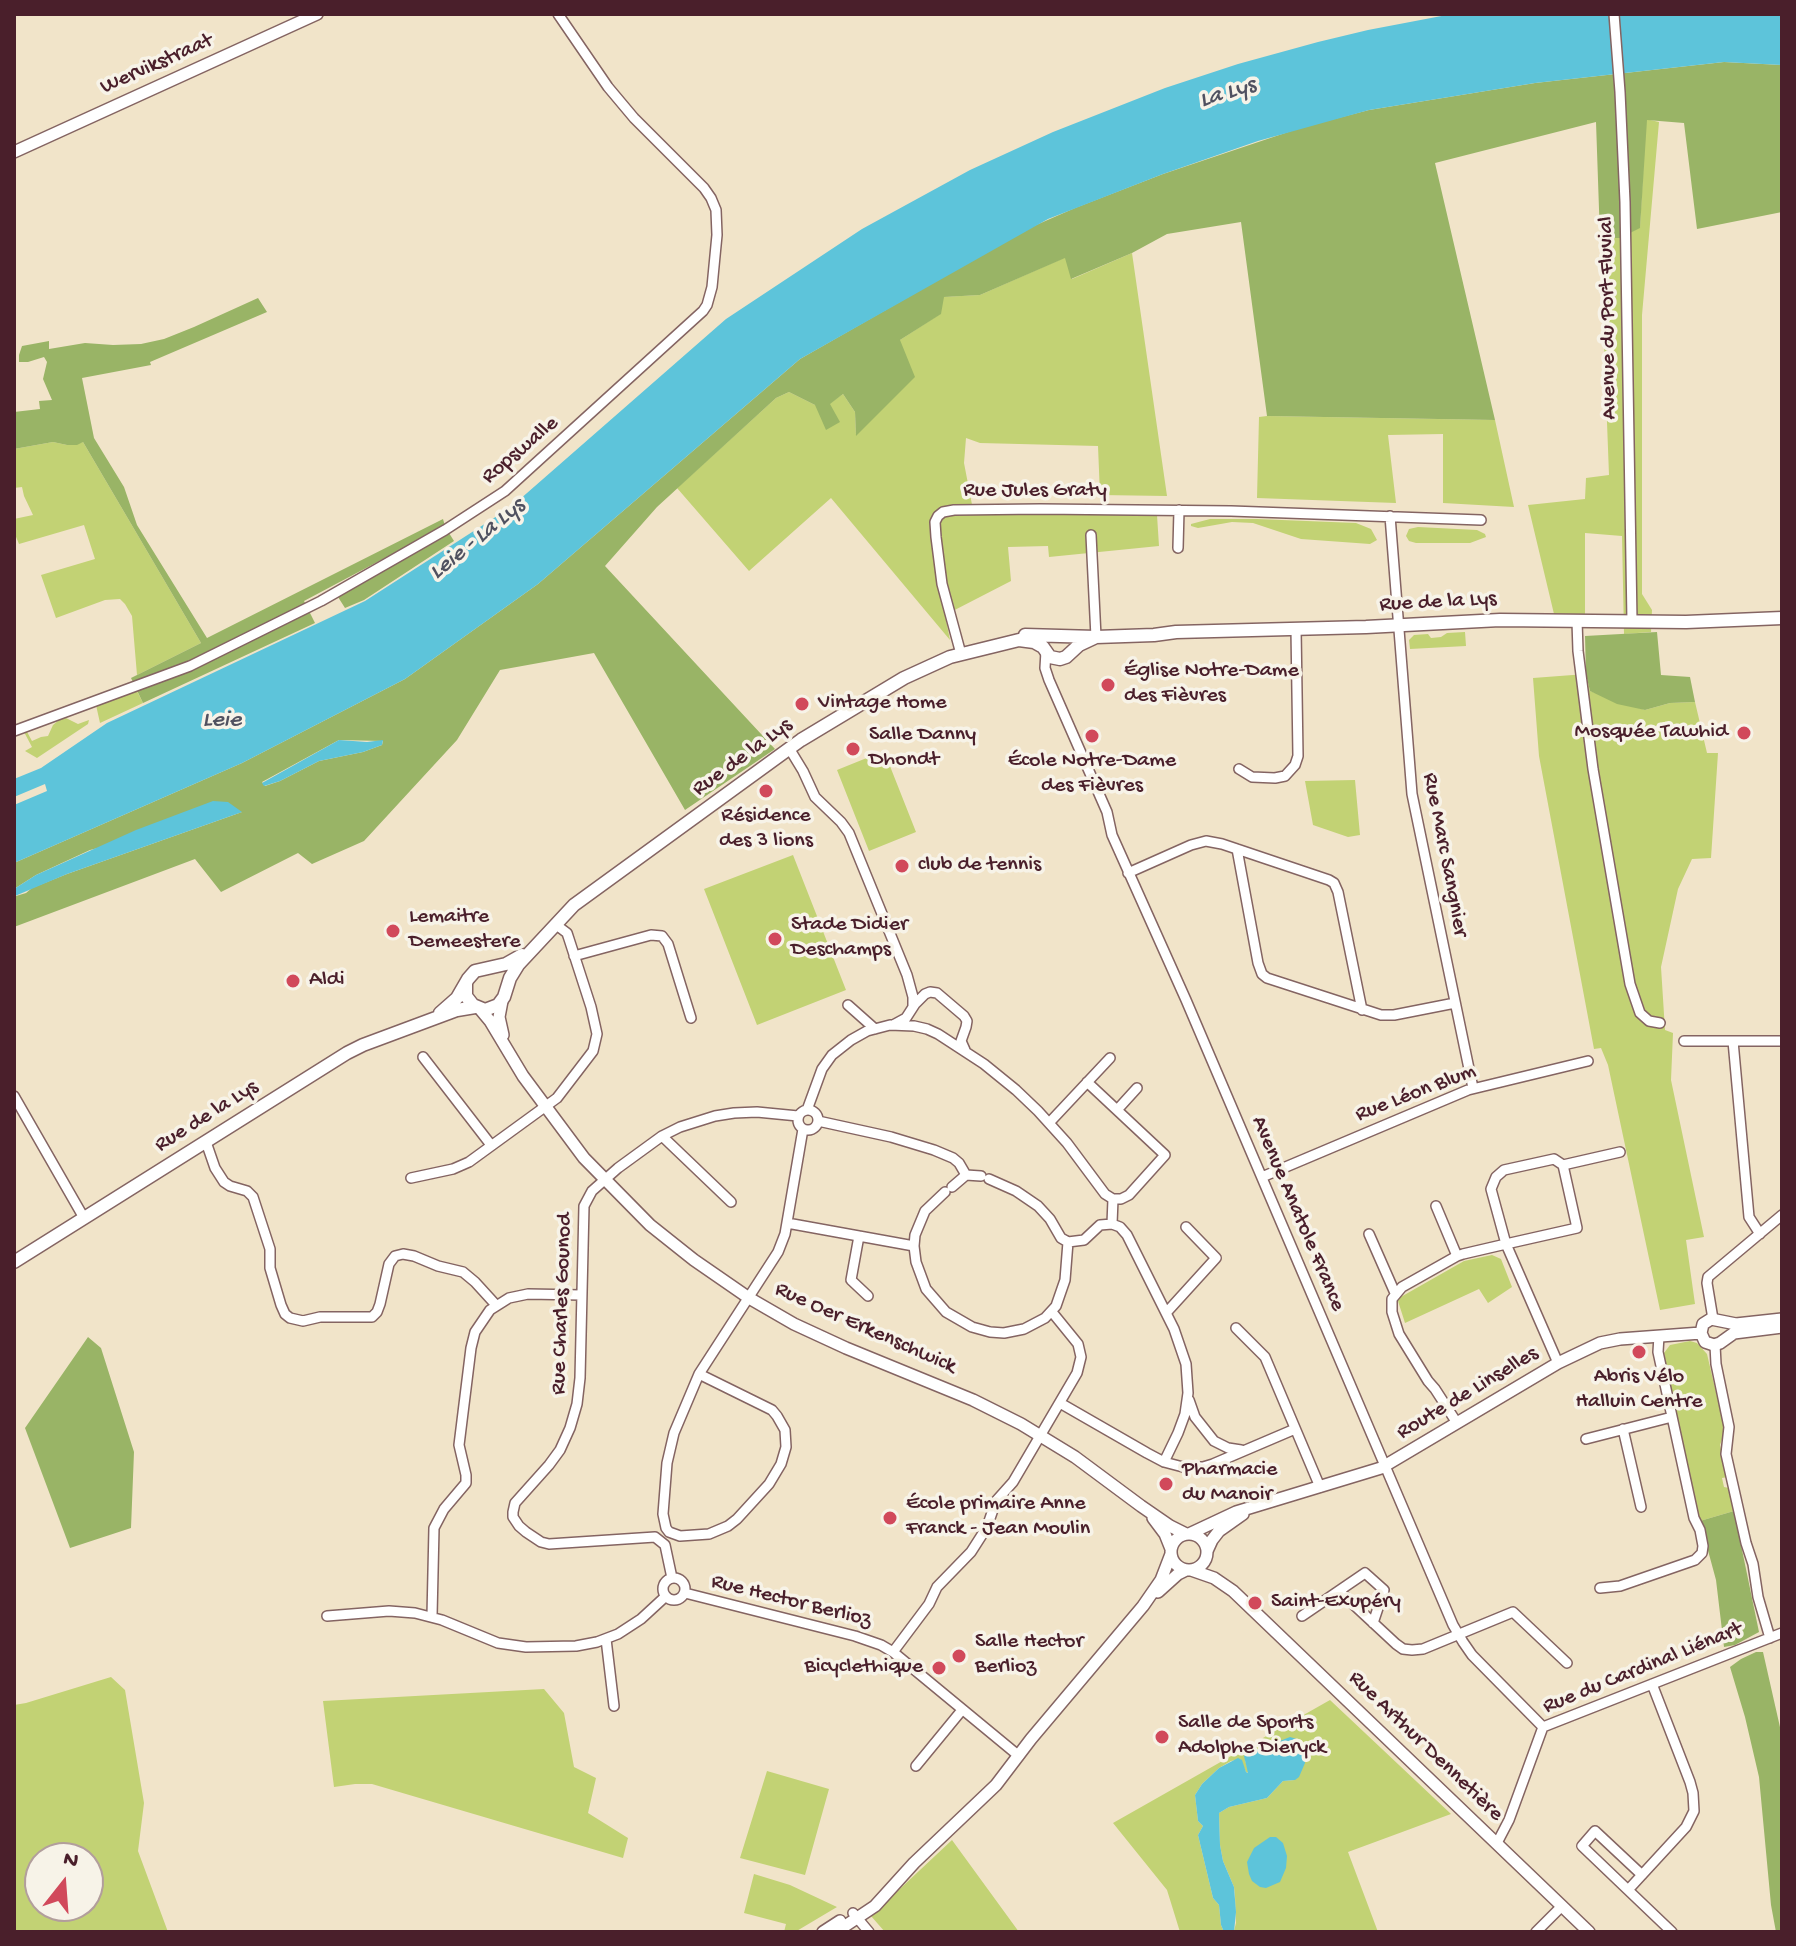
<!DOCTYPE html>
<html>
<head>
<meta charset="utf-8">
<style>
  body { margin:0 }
  #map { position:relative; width:1796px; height:1946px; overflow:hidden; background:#f1e4c9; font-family:"Gochi Hand",sans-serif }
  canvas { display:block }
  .frame { position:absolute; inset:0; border:16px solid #4a1f2b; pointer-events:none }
  .north { position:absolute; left:24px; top:1842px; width:80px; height:80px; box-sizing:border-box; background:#f7f3e8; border:2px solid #b29e9c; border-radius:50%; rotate:17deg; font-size:22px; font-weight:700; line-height:32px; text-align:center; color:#4a1f2b }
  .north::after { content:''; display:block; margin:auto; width:28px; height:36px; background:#d1495b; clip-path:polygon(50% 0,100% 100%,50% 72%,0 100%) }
</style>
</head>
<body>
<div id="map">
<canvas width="1796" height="1946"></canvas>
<div class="frame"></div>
<div class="north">N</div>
</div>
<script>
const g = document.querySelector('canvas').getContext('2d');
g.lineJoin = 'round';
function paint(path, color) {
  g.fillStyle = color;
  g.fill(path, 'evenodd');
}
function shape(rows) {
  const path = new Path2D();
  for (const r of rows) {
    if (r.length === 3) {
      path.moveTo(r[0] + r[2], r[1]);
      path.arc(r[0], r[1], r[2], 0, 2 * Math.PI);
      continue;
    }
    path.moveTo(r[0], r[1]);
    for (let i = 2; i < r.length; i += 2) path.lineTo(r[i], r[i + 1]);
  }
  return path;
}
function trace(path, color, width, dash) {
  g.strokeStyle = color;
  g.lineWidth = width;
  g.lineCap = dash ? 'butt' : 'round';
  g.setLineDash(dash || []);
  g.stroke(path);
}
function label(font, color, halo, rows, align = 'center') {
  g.font = font + ' "Gochi Hand",sans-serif';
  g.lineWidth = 7;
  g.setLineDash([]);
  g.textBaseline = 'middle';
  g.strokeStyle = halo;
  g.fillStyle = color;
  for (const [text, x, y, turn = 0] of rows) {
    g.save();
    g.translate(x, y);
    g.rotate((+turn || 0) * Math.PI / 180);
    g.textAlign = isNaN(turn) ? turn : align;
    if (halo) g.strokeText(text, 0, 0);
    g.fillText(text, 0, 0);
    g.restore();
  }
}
paint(shape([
  [1646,119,1659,122,1642,315,1642,594,1652,610,1651,632,1624,634,1622,536,1585,533,1585,614,1554,614,1528,505,1585,499,1586,478,1609,475,1600,238,1620,238,1640,227],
  [1132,253,1167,496,1100,495,1098,446,980,443,966,438,964,463,974,515,1157,515,1159,546,1049,557,1048,546,1008,547,1011,581,945,615,950,640,831,498,749,571,677,488,776,398,789,392,815,405,830,403,843,394,855,412,856,435,900,340,940,314,943,297,980,295,1066,257,1072,279],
  [1267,416,1495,420,1514,507,1443,503,1443,434,1388,435,1396,503,1257,498,1259,417],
  [53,442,67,445,83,442,201,643,137,675,132,616,125,604,120,599,105,600,56,618,41,575,95,559,84,525,19,544,14,532,14,519,33,515,24,496,22,487,14,488,14,449],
  [1210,519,1257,519,1356,523,1371,529,1377,540,1370,544,1301,539,1253,523,1232,522,1198,528,1191,526,1191,524],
  [1418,527,1477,530,1485,534,1486,537,1470,543,1416,543,1409,541,1406,536,1409,529],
  [1465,632,1466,646,1410,649,1409,640,1414,635,1428,634,1431,638,1441,637,1447,633],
  [1586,674,1590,691,1645,710,1670,703,1695,702,1707,753,1718,753,1711,858,1692,859,1678,889,1661,967,1665,1030,1673,1033,1671,1080,1704,1237,1686,1240,1695,1304,1660,1310,1608,1065,1601,1048,1594,1049,1539,756,1533,678],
  [137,691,143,703,100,723,96,705],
  [66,718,78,724,89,720,88,724,37,758,25,751,32,747,24,732,26,730,32,741,41,737,48,736,53,725,59,720],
  [884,751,916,832,869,851,837,770],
  [1355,780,1360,835,1348,837,1313,825,1305,781],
  [793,855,846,990,757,1025,704,889],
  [1492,1255,1501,1259,1512,1287,1488,1303,1479,1289,1405,1323,1398,1301,1399,1298,1464,1261],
  [1690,1341,1697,1343,1707,1354,1725,1431,1720,1445,1728,1477,1722,1478,1724,1487,1729,1488,1734,1511,1700,1521,1682,1454,1664,1353,1670,1345],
  [111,1677,125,1690,144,1803,138,1851,168,1932,14,1932,14,1705,26,1703],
  [40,1858,88,1858,88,1906,40,1906],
  [544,1689,564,1713,574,1767,596,1778,588,1813,628,1838,623,1858,372,1784,355,1784,334,1787,323,1701],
  [1330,1700,1451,1814,1348,1852,1378,1932,1231,1932,1234,1931,1236,1923,1235,1896,1234,1887,1223,1861,1220,1845,1219,1813,1229,1807,1267,1798,1283,1781,1295,1780,1279,1740,1259,1749,1246,1753,1245,1760,1249,1773,1246,1772,1240,1759,1231,1761,1219,1768,1202,1784,1195,1795,1198,1821,1203,1826,1198,1835,1213,1898,1219,1905,1221,1925,1224,1932,1180,1932,1167,1890,1113,1823],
  [767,1771,829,1789,805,1875,740,1858],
  [952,1840,1019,1932,885,1932,871,1916],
  [754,1874,790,1885,837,1907,795,1932,784,1932,786,1924,744,1913]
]), '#c2d274');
paint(shape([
  [1724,62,1782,65,1782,212,1697,229,1684,123,1647,120,1640,228,1620,238,1600,238,1596,122,1435,163,1495,420,1267,416,1241,222,1167,234,1132,253,1071,279,1065,258,980,295,944,297,941,314,900,340,915,377,856,436,855,412,843,394,830,404,840,422,826,430,815,405,789,392,776,398,657,507,605,566,775,749,685,810,594,653,500,670,457,740,364,841,312,864,298,853,221,892,195,859,14,927,14,890,16,896,26,893,32,888,67,874,242,812,90,850,36,875,14,889,14,863,242,763,405,679,538,584,800,359,1027,229,1075,208,1163,174,1303,127,1369,110,1535,83],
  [339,740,383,741,382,745,363,752,319,761,280,781,265,786,262,782],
  [258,298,267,312,150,362,151,365,82,378,94,438,124,487,137,525,207,638,443,519,445,526,304,601,315,623,143,703,131,678,201,643,83,442,77,445,67,445,53,442,14,449,14,412,40,409,39,401,52,400,43,379,47,362,44,357,28,362,19,362,19,355,22,346,49,341,49,349,85,343,113,345,141,344,164,339,194,327],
  [449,533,454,541,364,600,345,608,338,597],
  [1657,632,1661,675,1690,677,1695,702,1670,703,1645,710,1617,704,1590,691,1586,674,1585,636],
  [88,1337,101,1348,134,1452,131,1528,70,1548,25,1428],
  [1734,1511,1759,1632,1735,1645,1724,1647,1716,1580,1700,1521],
  [1756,1652,1763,1652,1782,1736,1782,1932,1776,1932,1771,1905,1759,1777,1745,1717,1730,1667,1741,1659]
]), '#99b466');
paint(shape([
  [1452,14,1782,14,1782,65,1724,62,1535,83,1369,110,1258,141,1163,174,1048,219,800,359,538,584,405,679,242,763,14,863,14,805,47,791,45,784,14,797,14,779,41,768,107,723,365,601,511,507,726,319,862,229,970,170,1053,132,1165,88,1238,64,1318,42,1368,30],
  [339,740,367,742,383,740,382,745,363,752,319,761,280,781,264,786,262,783],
  [213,801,228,802,242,812,67,874,15,896,14,889,36,875,136,830],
  [1290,1737,1300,1740,1305,1749,1305,1763,1299,1777,1295,1780,1283,1781,1267,1798,1229,1807,1219,1813,1220,1845,1223,1861,1234,1887,1236,1912,1234,1932,1224,1932,1221,1925,1219,1905,1213,1898,1198,1835,1203,1826,1198,1821,1195,1795,1202,1784,1219,1768,1238,1758,1242,1760,1246,1772,1248,1773,1244,1756,1246,1753,1259,1749],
  [1270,1837,1276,1837,1283,1843,1287,1856,1286,1868,1280,1882,1266,1888,1260,1887,1252,1881,1249,1874,1247,1862,1254,1848]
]), '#5dc4da');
const minor = shape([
  [1614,14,1620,92,1625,202,1632,621],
  [1390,516,1412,794,1473,1088],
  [1091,535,1096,637],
  [1178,548,1179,510],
  [1577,621,1578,651,1593,769,1630,984,1640,1013,1649,1021,1660,1023],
  [1046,651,1045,668,1049,680,1107,812,1112,835,1186,1000,1453,1625,1463,1642,1472,1655,1543,1727],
  [961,654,942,584,936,537,935,522,938,516,943,512,954,510,1040,509,1231,511,1481,520],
  [14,731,190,666,321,601,445,530,505,491,703,311,707,305,712,287,717,235,716,210,711,198,704,188,634,118,608,87,558,14],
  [789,748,803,771,815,797,841,822,849,833,907,975,913,997,913,1006],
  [1239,769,1252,777,1275,778,1285,776,1295,765,1298,756,1296,629],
  [1237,849,1258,963,1262,974,1267,978,1381,1015,1394,1015,1455,1003],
  [1128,873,1191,845,1206,841,1222,844,1329,880,1334,883,1338,892,1362,1010],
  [574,956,651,935,662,936,668,944,691,1018],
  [848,1005,875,1029],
  [895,1024,906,1018,915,1004,925,994,930,992,937,993,964,1016,967,1021,966,1027,961,1041,965,1050],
  [1684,1041,1782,1041],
  [1733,1041,1749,1217,1760,1234],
  [423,1057,491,1145],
  [1087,1082,1165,1155,1129,1195,1121,1199,1113,1199],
  [14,1096,84,1218],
  [808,1120,10],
  [807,1110,822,1069,832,1055,851,1040,867,1031,890,1025,914,1026,927,1029,938,1034,984,1064,1016,1090,1038,1111,1067,1143,1105,1194,1113,1199,1112,1224],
  [1117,1110,1137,1088],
  [818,1121,891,1137,934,1150,953,1158,959,1163,966,1175],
  [1049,1123,1110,1058],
  [662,1136,731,1202],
  [206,1142,215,1168,224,1182,230,1186,247,1191,253,1197,270,1249,270,1268,281,1305,285,1314,290,1318,303,1321,320,1317,372,1317,377,1312,380,1304,389,1264,395,1256,403,1254,414,1256,438,1266,463,1272,475,1282,496,1305],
  [1563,1165,1620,1152],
  [1262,1177,1468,1090,1588,1061],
  [411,1178,453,1169,469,1162,557,1098,593,1051,597,1034,591,1007,569,939,567,933,555,924],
  [952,1187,966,1175,981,1176],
  [945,1192,925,1211,915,1235,914,1246,916,1262,926,1289,946,1312,972,1327,990,1332,1004,1333,1024,1329,1045,1318,1056,1306,1065,1280,1068,1242,1061,1238,1050,1219,1038,1206,1016,1191,989,1179],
  [1436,1206,1457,1256],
  [787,1223,914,1246],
  [1112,1224,1120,1227,1127,1235,1174,1329,1186,1364,1188,1393,1185,1414,1178,1433,1164,1462],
  [1369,1234,1395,1293],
  [859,1236,851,1280,868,1296],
  [1068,1242,1084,1240,1100,1225,1112,1224],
  [1166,1313,1216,1258,1186,1227],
  [1713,1319,1707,1283,1708,1277,1782,1215],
  [1236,1328,1265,1357,1320,1487],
  [1715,1345,1716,1364,1729,1427,1726,1454,1746,1543,1753,1564,1758,1597,1770,1638],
  [699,1374,772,1410,777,1416,785,1430,786,1447,781,1464,769,1484,737,1519,728,1526,709,1534,680,1536,669,1532,666,1528,663,1514,667,1463,674,1433,699,1374,778,1252,785,1234,803,1129],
  [1189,1400,1195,1417,1214,1441,1228,1448,1241,1450],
  [1060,1403,1147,1453,1164,1462,1183,1467,1203,1467,1213,1464,1295,1429],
  [1457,1423,1435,1389,1428,1381,1399,1334,1392,1312,1392,1299,1402,1287,1457,1256,1463,1254,1506,1244,1577,1228,1563,1165,1554,1159,1504,1170,1496,1177,1491,1189,1506,1244,1558,1363],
  [1623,1429,1641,1507],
  [1586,1439,1672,1417],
  [674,1589,11],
  [672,1578,665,1545,655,1537,549,1544,541,1542,526,1532,519,1526,513,1517,513,1512,515,1503,549,1465,560,1450,570,1428,577,1404,580,1378,584,1206,592,1191,618,1168,662,1136,680,1127,715,1116,734,1113,757,1112,798,1116],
  [1600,1588,1620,1586,1695,1560,1702,1553,1703,1546,1700,1530,1694,1518,1658,1352,1659,1336],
  [1339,1591,1396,1644,1403,1649,1412,1650,1423,1649,1513,1612,1567,1663],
  [685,1593,855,1636,881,1645,893,1652,1019,1756],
  [327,1616,389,1611,415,1613,442,1620,498,1643,526,1647,576,1646,597,1642,618,1634,641,1619,666,1596],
  [432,1616,434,1528,444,1509,466,1483,466,1475,459,1445,471,1348,475,1332,490,1310,509,1298,528,1294,581,1295],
  [1302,1616,1365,1573,1384,1590,1373,1623],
  [606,1639,614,1706],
  [893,1652,929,1604,937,1587,971,1552,987,1527,996,1501,1013,1482,1077,1373,1081,1357,1078,1344,1052,1312],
  [1652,1684,1690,1782,1693,1793,1694,1811,1686,1827,1628,1890,1672,1932],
  [916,1766,962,1710],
  [1497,1843,1509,1820,1543,1727,1782,1633],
  [1628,1890,1582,1846,1595,1831,1642,1875],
  [853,1913,869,1932],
  [1536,1932,1562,1906]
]);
const tertiary = shape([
  [14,152,317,14],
  [502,1001,499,1017,503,1035],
  [480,1009,490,1021,523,1076,584,1158,650,1225,694,1260,749,1298,794,1324,846,1348,973,1400,1021,1424,1075,1457,1141,1506,1170,1526,1186,1534],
  [1701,1333,1705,1342,1714,1345,1720,1343,1734,1333,1782,1327],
  [1701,1333,1703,1324,1711,1319,1736,1324,1782,1319],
  [1153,1518,1165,1534,1171,1549],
  [1189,1552,18],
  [1189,1534,1236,1512,1381,1468,1558,1363,1600,1343,1620,1339,1701,1333],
  [1207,1551,1212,1540,1219,1531,1243,1514],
  [1191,1570,1214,1578,1233,1591,1589,1932],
  [1158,1592,1178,1574,1186,1570],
  [823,1932,840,1921],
  [836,1932,875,1906,914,1863,996,1785,1031,1739,1143,1606,1161,1580,1171,1554]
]);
const secondary = shape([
  [1025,635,1096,637,1154,635,1176,632,1366,627,1500,620,1686,622,1782,618],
  [466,984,466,996,473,1005,485,1010,498,1005,504,997,510,978,518,965,574,905,801,740,904,678,950,657,1019,640,1034,642,1043,647,1050,657,1060,659,1066,657,1079,645,1096,637],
  [440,1013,457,998,468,979,475,971,506,964,522,955],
  [14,1262,347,1053,363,1045,457,1010,475,1007]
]);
trace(minor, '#846462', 12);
trace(tertiary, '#846462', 14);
trace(secondary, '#846462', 15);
trace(minor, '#fff', 9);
trace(tertiary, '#fff', 11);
trace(secondary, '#fff', 12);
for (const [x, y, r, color] of [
  [1108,685,8,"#d1495b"],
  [802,704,8,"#d1495b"],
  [1744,733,8,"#d1495b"],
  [1092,736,8,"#d1495b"],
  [853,749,8,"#d1495b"],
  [766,791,8,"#d1495b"],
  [902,866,8,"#d1495b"],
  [393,931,8,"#d1495b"],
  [775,939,8,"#d1495b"],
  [293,981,8,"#d1495b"],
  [1639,1352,8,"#d1495b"],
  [1166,1484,8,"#d1495b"],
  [890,1518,8,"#d1495b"],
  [1255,1603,8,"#d1495b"],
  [959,1656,8,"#d1495b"],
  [939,1668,8,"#d1495b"],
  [1162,1737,8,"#d1495b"]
]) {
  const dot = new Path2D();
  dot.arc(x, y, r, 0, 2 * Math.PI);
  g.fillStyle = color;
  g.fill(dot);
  trace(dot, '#f7f3e8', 3);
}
label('22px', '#4a1f2b', '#f7f3e8', [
  ["Wervikstraat",157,65,-24],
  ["Avenue du Port Fluvial",1609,318,-91],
  ["Ropswalle",521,451,-40],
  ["Rue Jules Graty",1035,492],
  ["Rue de la Lys",1438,603,-3],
  ["Rue de la Lys",743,758,-36],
  ["Rue Marc Sangnier",1444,855,79],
  ["Rue Léon Blum",1416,1094,-21],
  ["Rue de la Lys",207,1117,-32],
  ["Avenue Anatole France",1297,1214,67],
  ["Rue Charles Gounod",563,1304,-88],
  ["Rue Oer Erkenschwick",865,1329,24],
  ["Route de Linselles",1468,1394,-31],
  ["Rue Hector Berlioz",791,1602,14],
  ["Rue du Cardinal Liénart",1643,1669,-22],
  ["Rue Arthur Dennetière",1425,1747,44]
]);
label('22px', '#4a1f2b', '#f7f3e8', [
  ["Église Notre-Dame",1124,672],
  ["des Fièvres",1124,697],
  ["Vintage Home",818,704],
  ["Mosquée Tawhid",1728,733,"right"],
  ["Salle Danny",869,736],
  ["Dhondt",869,761],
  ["École Notre-Dame",1092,762,"center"],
  ["des Fièvres",1092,787,"center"],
  ["Résidence",766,817,"center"],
  ["des 3 lions",766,842,"center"],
  ["club de tennis",918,866],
  ["Lemaitre",409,918],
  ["Demeestere",409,943],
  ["Stade Didier",791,926],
  ["Deschamps",791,951],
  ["Aldi",309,981],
  ["Abris Vélo",1639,1378,"center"],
  ["Halluin Centre",1639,1403,"center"],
  ["Pharmacie",1182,1471],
  ["du Manoir",1182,1496],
  ["École primaire Anne",906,1505],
  ["Franck - Jean Moulin",906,1530],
  ["Saint-Exupéry",1271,1603],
  ["Salle Hector",975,1643],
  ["Berlioz",975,1668],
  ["Bicyclethique",923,1668,"right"],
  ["Salle de Sports",1178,1724],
  ["Adolphe Dieryck",1178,1749]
], 'left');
label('italic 24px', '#505160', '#f7f3e8', [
  ["La Lys",1228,94,-17],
  ["Leie - La Lys",478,540,-39],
  ["Leie",222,721]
]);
</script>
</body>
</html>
